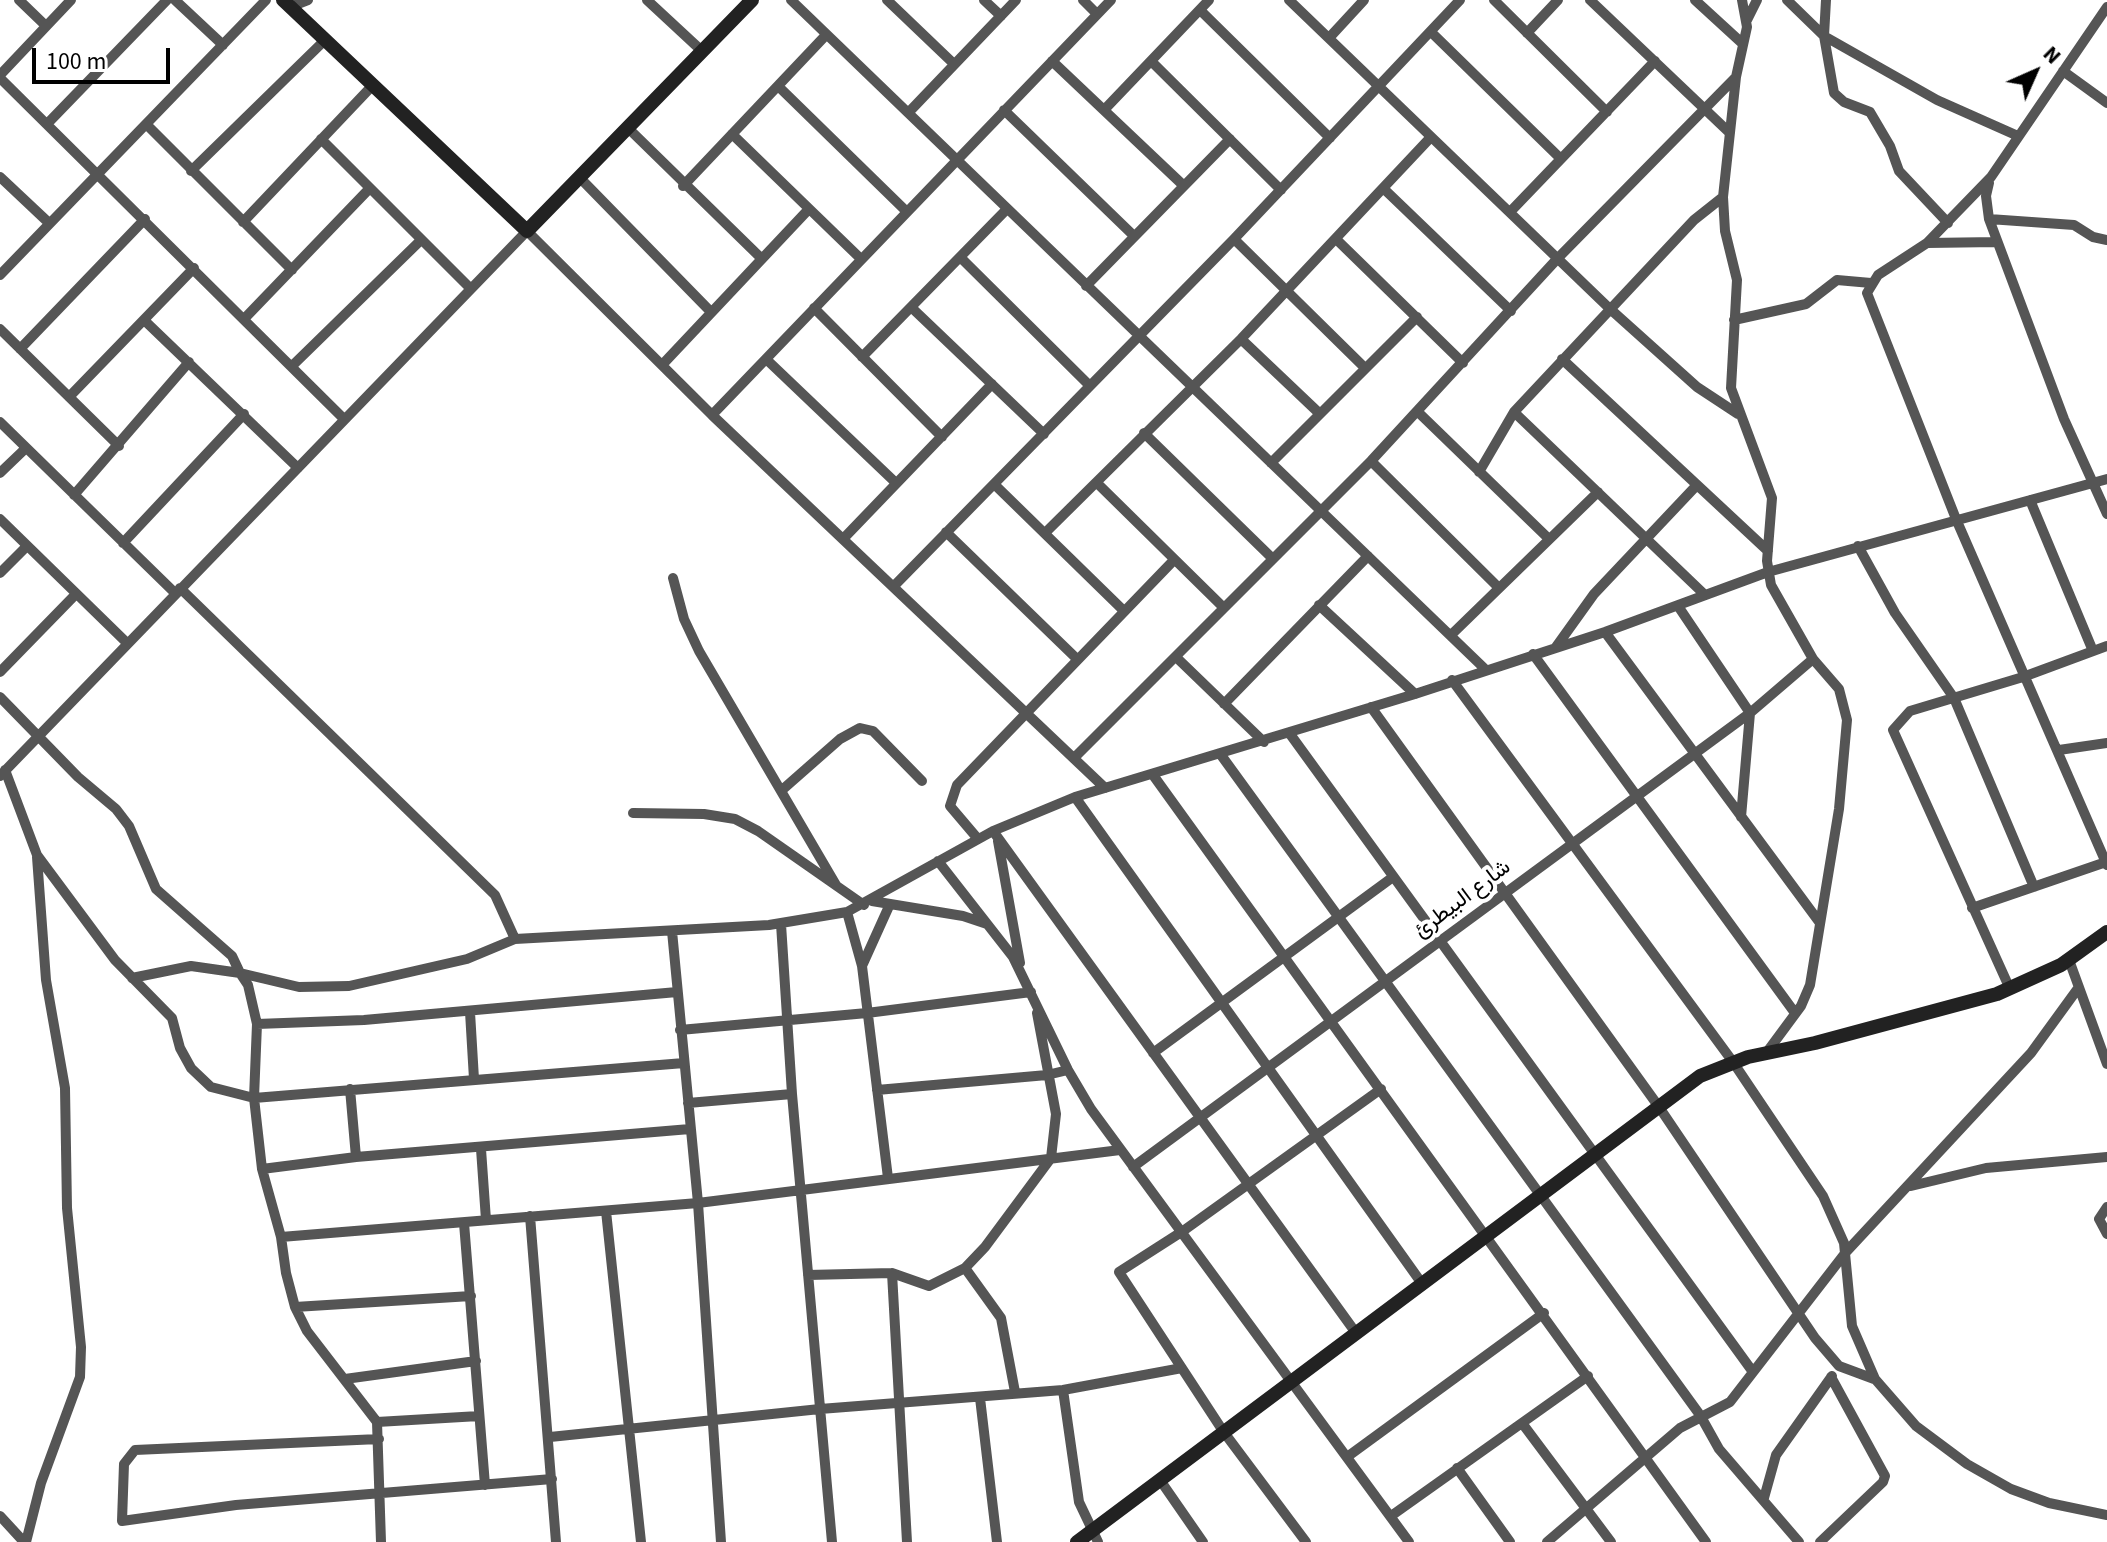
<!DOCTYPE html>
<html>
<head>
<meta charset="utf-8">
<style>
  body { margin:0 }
  #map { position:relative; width:2107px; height:1542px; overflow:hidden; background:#fff; font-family:"Source Sans 3",sans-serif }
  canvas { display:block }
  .north { position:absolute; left:1995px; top:32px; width:80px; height:80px; -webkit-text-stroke:6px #fff; paint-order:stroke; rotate:45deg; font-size:22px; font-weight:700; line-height:32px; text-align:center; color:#000 }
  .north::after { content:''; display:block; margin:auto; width:28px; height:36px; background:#000; clip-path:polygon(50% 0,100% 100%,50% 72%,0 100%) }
  .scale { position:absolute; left:32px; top:48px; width:138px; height:36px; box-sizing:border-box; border:4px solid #000; border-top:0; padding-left:10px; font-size:24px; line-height:28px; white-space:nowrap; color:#000; -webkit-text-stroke:6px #fff; paint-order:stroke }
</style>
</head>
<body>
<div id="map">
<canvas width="2107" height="1542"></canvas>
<div class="north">N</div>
<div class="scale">100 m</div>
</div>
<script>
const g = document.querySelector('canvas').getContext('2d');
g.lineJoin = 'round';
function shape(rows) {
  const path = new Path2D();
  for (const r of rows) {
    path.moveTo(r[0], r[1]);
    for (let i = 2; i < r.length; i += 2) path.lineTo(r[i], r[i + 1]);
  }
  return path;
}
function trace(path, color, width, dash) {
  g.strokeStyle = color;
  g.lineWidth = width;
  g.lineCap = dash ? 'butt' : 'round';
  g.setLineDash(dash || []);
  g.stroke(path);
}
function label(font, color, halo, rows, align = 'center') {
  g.font = font + ' "Source Sans 3",Vazirmatn,sans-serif';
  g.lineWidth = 8;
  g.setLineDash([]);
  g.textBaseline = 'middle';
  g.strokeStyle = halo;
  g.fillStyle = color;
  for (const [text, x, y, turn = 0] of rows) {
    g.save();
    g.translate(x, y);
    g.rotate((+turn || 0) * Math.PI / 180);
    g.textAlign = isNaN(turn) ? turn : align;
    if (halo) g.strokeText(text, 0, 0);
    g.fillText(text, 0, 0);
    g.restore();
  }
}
trace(shape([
  [19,0,46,26],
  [175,0,223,45],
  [647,0,703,52],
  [791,0,1485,669],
  [887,0,954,64],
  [984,0,1001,16],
  [1083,0,1097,14],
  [1289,0,1609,308,1697,387,1738,414],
  [1494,0,1607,112],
  [1590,0,1730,133],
  [1695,0,1743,44],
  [1742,0,1747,27,1736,77,1723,197,1725,231,1737,280,1731,388,1772,498,1767,561,1771,585,1813,659,1839,689,1847,720,1839,809,1810,985,1801,1006,1767,1052],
  [1787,0,1824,36,1937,100,2018,136],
  [1826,0,1824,36,1834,93,1844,102,1870,112,1890,146,1899,171,1948,223],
  [290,7,308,0],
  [2107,7,1991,177,1927,243,1878,275,1867,293,1956,519,2107,865],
  [1200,10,1330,138],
  [1747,20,1757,0],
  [1431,32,1561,159],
  [1527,33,1558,0],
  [1329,38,1364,0],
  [1052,61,1184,186],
  [1151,61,1281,190],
  [2063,71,2107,103],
  [0,75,71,0],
  [0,78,344,419],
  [778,86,906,211],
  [1004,110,1134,236],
  [1104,110,1209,0],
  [909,112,1016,0],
  [48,123,167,0],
  [146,124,292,270],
  [629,129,762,259],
  [732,134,861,259],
  [321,139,471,289],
  [191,171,325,40],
  [0,177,49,223],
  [581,179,711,312],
  [1989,183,1986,196,1989,219,2064,419,2107,514],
  [683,186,826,35],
  [1383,188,1511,311],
  [1510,212,1655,61],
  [1989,219,2074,225,2093,237,2107,240],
  [243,222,372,86],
  [1234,239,1365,368],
  [1336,239,1463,363],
  [1927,243,1997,242],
  [961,258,1090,386],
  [0,275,266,0],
  [1086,286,1230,139],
  [814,308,942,437],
  [912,308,1044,434],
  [244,319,370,188],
  [144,320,298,468],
  [1734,320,1806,304,1837,280,1871,283],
  [0,329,119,446],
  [1241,339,1320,414],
  [20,349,145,219],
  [862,357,1007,209],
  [766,359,896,483],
  [1562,359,1768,551],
  [662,365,808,210],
  [292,366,421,240],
  [69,397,194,268],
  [1418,412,1549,539],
  [1514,412,1705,595],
  [712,415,1111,0],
  [0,422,175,593],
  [1144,433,1272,558],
  [1371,461,1499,588],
  [1271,463,1417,317],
  [1479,472,1514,412,1694,220,1723,197],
  [0,473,26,448],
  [1097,483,1224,608],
  [994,484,1124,611],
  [74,495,189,362],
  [2030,500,2093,651],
  [0,519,126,642],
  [946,532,1077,659],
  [1045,533,1241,339,1431,137],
  [843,539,992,384],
  [123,543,244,414],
  [1858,546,1895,613,1954,698,2034,887],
  [0,573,27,546],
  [673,578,684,619,699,651,836,885],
  [893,587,1234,239,1460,0],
  [180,588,495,895,515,939],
  [1319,605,1415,694],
  [1678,606,1750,713,1741,817],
  [1605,632,1820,923],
  [1451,635,1598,492],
  [1556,647,1594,594,1696,486],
  [1533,654,1795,1013],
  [1177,658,1264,742],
  [0,672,76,594],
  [1452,680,1733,1062,1823,1196,1844,1243,1852,1326,1875,1379,1916,1426,1967,1464,2011,1489,2049,1503,2107,1515],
  [0,697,78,777,116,809,129,826,156,889,232,956,240,973,299,987,349,986,467,959,515,939,769,925,847,912,993,831,1075,797,1415,694,1605,632,1768,572,2107,479],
  [1224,704,1368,556],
  [1371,707,1659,1107,1815,1338,1839,1366,1874,1379],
  [1290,734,1753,1372],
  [2059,750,2107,743],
  [1221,755,1700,1415,1719,1449,1799,1542],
  [1074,758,1371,461,1558,258,1736,77],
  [5,770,37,855,115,960,172,1018,180,1048,191,1068,211,1087,254,1098,684,1063],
  [1153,775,1706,1542],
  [0,776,527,231,712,415,1105,788],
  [782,790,840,739,860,728,873,731,922,781],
  [1075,797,1423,1285],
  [633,813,704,814,735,819,758,831,864,905],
  [993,831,1356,1333],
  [978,839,950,806,957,785,1174,560],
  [998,841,1020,963],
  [938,861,1013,957,1068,1070,1091,1109,1409,1542],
  [872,901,963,916,987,924],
  [1972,908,2106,862],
  [847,912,862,966,888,1178],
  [781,924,792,1094,832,1542],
  [672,931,698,1203,721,1542],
  [2069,960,2107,1064],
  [862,966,890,904],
  [132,978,191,966,240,973,248,985,257,1024],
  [2010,989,1893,730,1910,711,2023,677,2107,646],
  [470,1012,474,1079],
  [680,1030,867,1013,1031,992],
  [1153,1053,1393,877],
  [350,1089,356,1157],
  [877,1090,1047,1075,1068,1070],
  [688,1103,792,1094],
  [481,1149,486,1220],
  [1133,1167,1750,713,1813,659],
  [262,1169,356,1157,690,1129],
  [1911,1186,1986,1168,2107,1157],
  [2107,1207,2099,1219,2107,1234],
  [606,1211,641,1542],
  [530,1216,556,1542],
  [464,1223,485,1485],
  [281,1237,698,1203,1120,1150],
  [965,1268,1001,1318,1015,1392],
  [892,1273,907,1542],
  [808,1275,892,1273,929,1286,965,1268,985,1247,1051,1158,1056,1114,1037,1013],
  [295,1307,471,1296],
  [345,1379,476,1361],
  [1063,1390,1079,1502,1098,1542],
  [980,1398,997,1542],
  [377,1422,479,1416],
  [1522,1423,1611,1542],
  [550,1437,820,1409,1063,1390,1182,1368],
  [379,1439,135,1450,124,1464,122,1521,236,1505,552,1479],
  [1347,1457,1544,1313],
  [1457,1468,1510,1542],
  [1160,1480,1203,1542],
  [1764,1498,1776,1455,1832,1376],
  [0,1516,24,1542],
  [1391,1516,1588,1376],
  [26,1542,41,1483,80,1377,81,1347,67,1208,65,1088,46,980,37,857],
  [381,1542,377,1422,307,1331,295,1307,286,1273,281,1237,262,1169,254,1098,257,1024,364,1020,677,992],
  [1306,1542,1223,1431,1119,1272,1183,1231,1381,1089],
  [1547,1542,1680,1428,1730,1402,1846,1252,2031,1053,2079,987],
  [1820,1542,1883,1482,1885,1476,1831,1377]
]), '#555', 10);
trace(shape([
  [283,0,527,231,752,0],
  [1077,1542,1700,1076,1748,1057,1815,1043,1997,994,2061,965,2107,932]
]), '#222', 14);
label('22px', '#000', '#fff', [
  ["شارع البيطرئ",1463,900,-37]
]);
</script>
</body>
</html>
